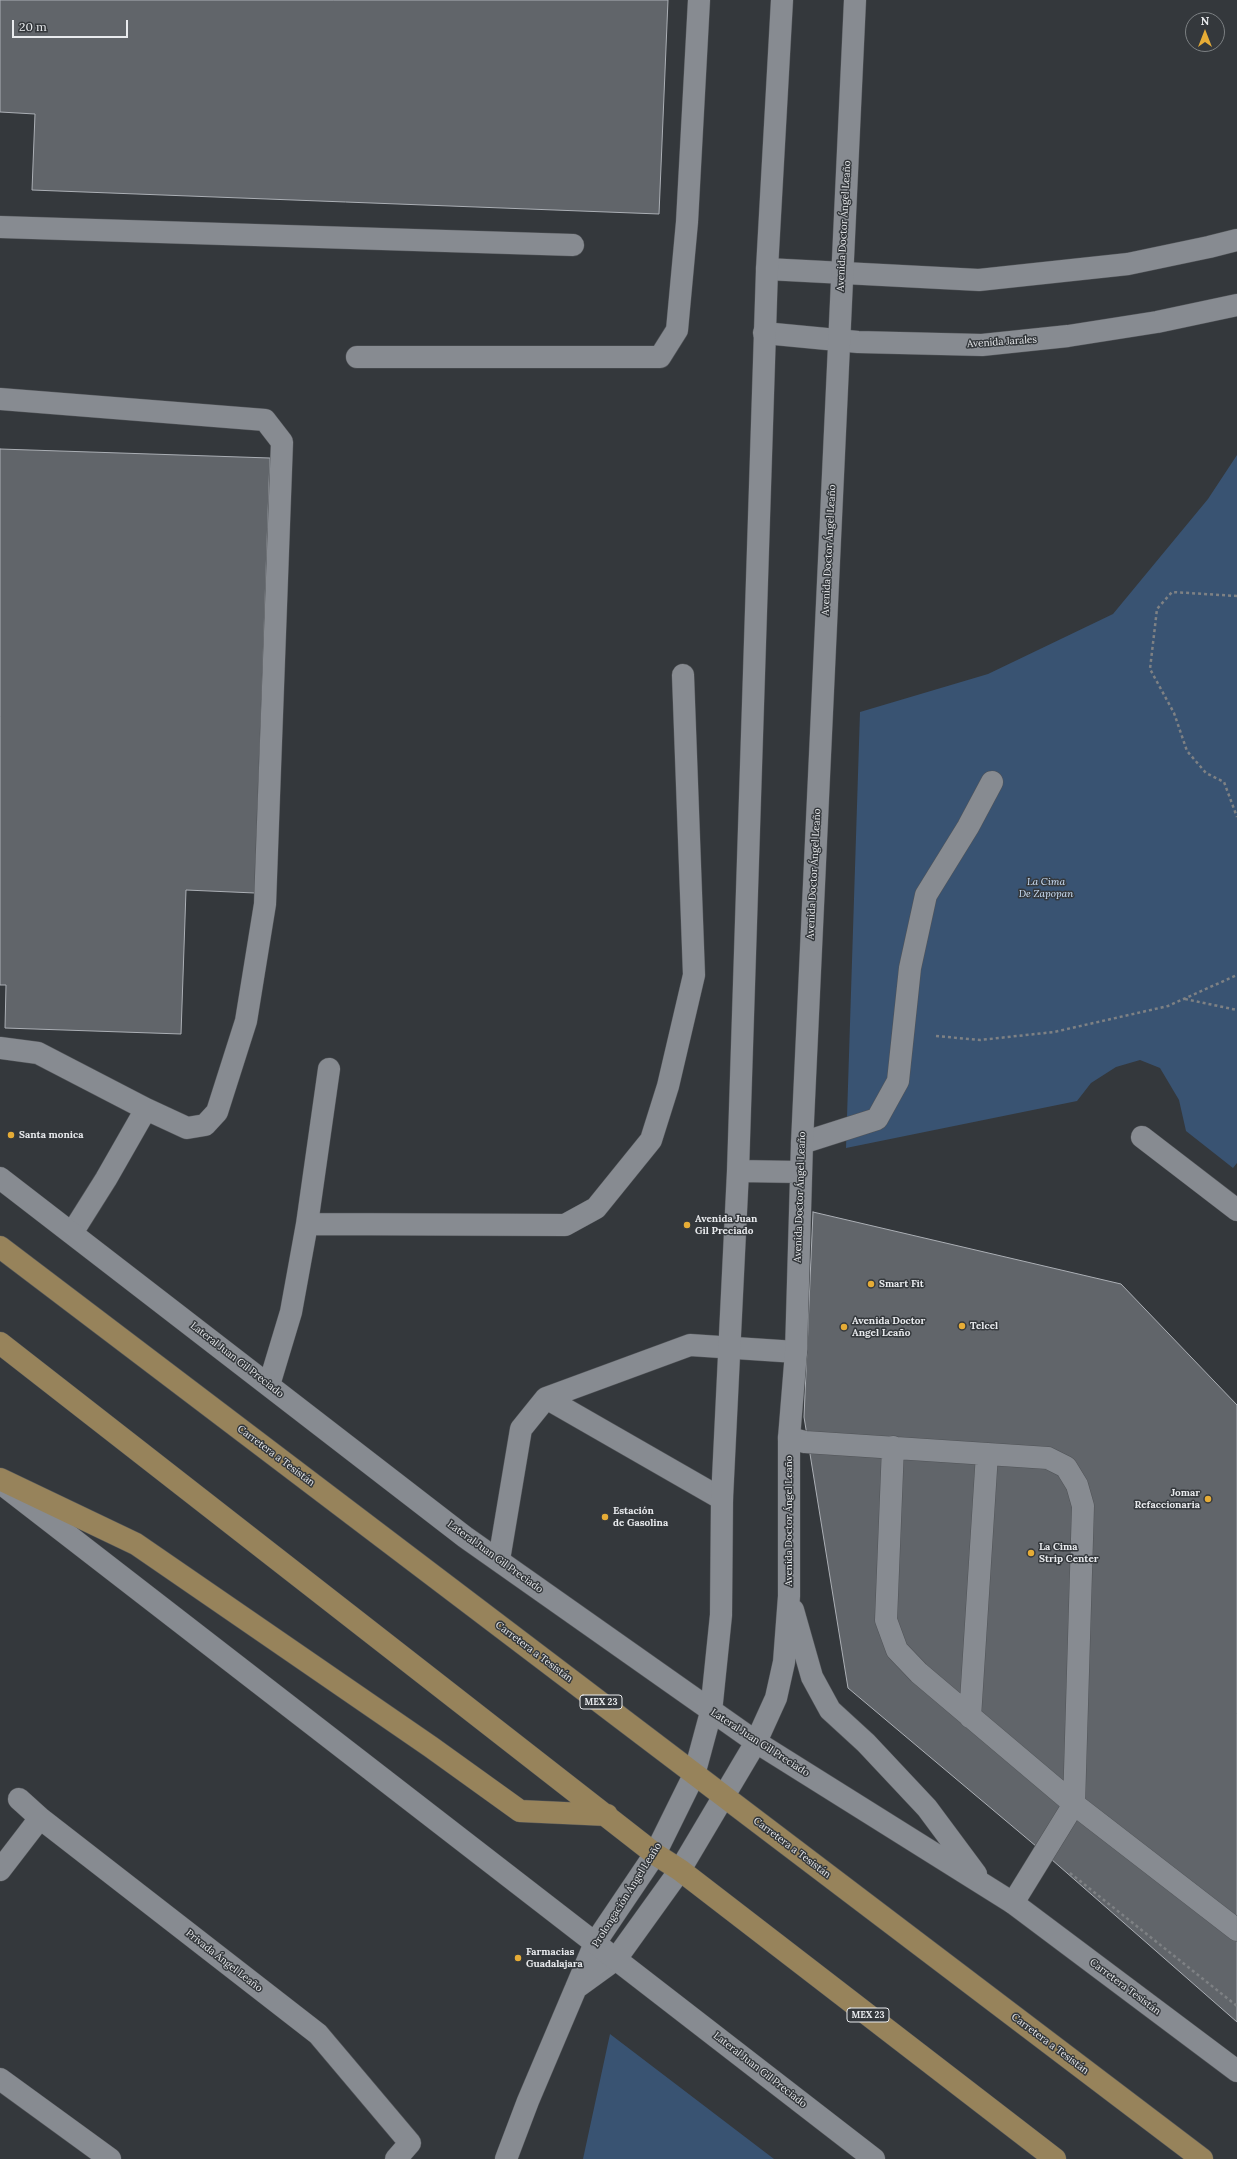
<!DOCTYPE html>
<html>
<head>
<meta charset="utf-8">
<style>
  body { margin:0 }
  #map { position:relative; width:1237px; height:2159px; overflow:hidden; background:#34383c; font-family:Lora,serif }
  canvas { display:block }
  .north { position:absolute; left:1185px; top:12px; width:40px; height:40px; box-sizing:border-box; background:#34383c; border:1px solid #7c8083; border-radius:50%; rotate:0deg; font-size:11px; font-weight:700; line-height:16px; text-align:center; color:#e9ebee }
  .north::after { content:''; display:block; margin:auto; width:14px; height:18px; background:#e6ac36; clip-path:polygon(50% 0,100% 100%,50% 72%,0 100%) }
  .scale { position:absolute; left:12px; top:20px; width:116px; height:18px; box-sizing:border-box; border:2px solid #e9ebee; border-top:0; padding-left:5px; font-size:12px; line-height:14px; white-space:nowrap; color:#e9ebee; -webkit-text-stroke:3px #34383c; paint-order:stroke }
</style>
</head>
<body>
<div id="map">
<canvas width="1237" height="2159"></canvas>
<div class="north">N</div>
<div class="scale">20 m</div>
</div>
<script>
const g = document.querySelector('canvas').getContext('2d');
g.lineJoin = 'round';
function paint(path, color) {
  g.fillStyle = color;
  g.fill(path, 'evenodd');
}
function shape(rows) {
  const path = new Path2D();
  for (const r of rows) {
    path.moveTo(r[0], r[1]);
    for (let i = 2; i < r.length; i += 2) path.lineTo(r[i], r[i + 1]);
  }
  return path;
}
function trace(path, color, width, dash) {
  g.strokeStyle = color;
  g.lineWidth = width;
  g.lineCap = dash ? 'butt' : 'round';
  g.setLineDash(dash || []);
  g.stroke(path);
}
function label(font, color, halo, rows, align = 'center') {
  g.font = font + ' Lora,serif';
  g.lineWidth = 3;
  g.setLineDash([]);
  g.textBaseline = 'middle';
  g.strokeStyle = halo;
  g.fillStyle = color;
  for (const [text, x, y, turn = 0] of rows) {
    g.save();
    g.translate(x, y);
    g.rotate((+turn || 0) * Math.PI / 180);
    g.textAlign = isNaN(turn) ? turn : align;
    if (halo) g.strokeText(text, 0, 0);
    g.fillText(text, 0, 0);
    g.restore();
  }
}
paint(shape([
  [1237,455,1237,1163,1233,1168,1186,1131,1179,1100,1160,1068,1140,1060,1116,1067,1091,1083,1077,1101,846,1148,860,712,988,674,1113,614,1208,499],
  [610,2034,774,2159,583,2159]
]), '#395372');
const building = shape([
  [0,0,668,0,659,214,32,190,35,114,0,112,0,0],
  [0,449,270,458,255,893,186,890,181,1034,5,1028,6,985,0,985,0,449],
  [813,1212,1121,1284,1237,1405,1237,2022,1043,1852,848,1688,804,1417,813,1212]
]);
paint(building, '#61656a');
trace(building, '#abafb5', 1);
const lane = shape([
  [0,227,573,245],
  [357,357,660,357,677,330,687,222,699,0],
  [0,399,265,420,282,442,265,904,246,1021,217,1112,205,1125,187,1128,146,1109,106,1179,72,1233],
  [0,1048,38,1053,146,1109],
  [802,1143,877,1119,898,1081,910,968,926,895,968,827,992,782],
  [307,1224,329,1069],
  [269,1385,291,1312,307,1224,565,1225,596,1208,651,1140,668,1086,694,975,683,675],
  [546,1398,722,1499],
  [789,1438,805,1442,1048,1458,1066,1467,1077,1485,1083,1506,1074,1804,1013,1903],
  [893,1447,886,1620,897,1650,919,1673,1074,1804,1237,1930],
  [499,1560,521,1429,546,1398,690,1345,796,1352],
  [970,1717,987,1454]
]);
const street = shape([
  [767,269,979,280,1128,264,1209,247,1237,240],
  [764,333,858,342,982,345,1068,336,1157,322,1237,305],
  [1142,1137,1237,1210],
  [19,1799,40,1818,318,2034,410,2143,396,2159],
  [0,1870,40,1818],
  [576,1988,616,1959],
  [0,2079,110,2159],
  [506,2159,528,2101,595,1943]
]);
const secondary = shape([
  [738,1171,801,1172],
  [0,1178,465,1537,756,1742,1013,1903,1237,2071],
  [7,1488,874,2159],
  [793,1610,812,1677,830,1710,866,1743,927,1808,976,1874],
  [595,1943,655,1854,694,1775,711,1712,721,1615,722,1499,738,1171,767,269,782,0],
  [616,1959,680,1870,756,1742,776,1698,784,1662,789,1596,789,1438,796,1352,802,1143,855,0]
]);
const primary = shape([
  [0,1247,1202,2159],
  [0,1343,655,1854,680,1870,1055,2159],
  [0,1479,136,1544,431,1747,520,1811,607,1815]
]);
trace(lane, '#515458', 23);
trace(street, '#515458', 23);
trace(secondary, '#515458', 23);
trace(primary, '#515458', 23);
trace(shape([
  [1237,596,1172,592,1157,609,1150,669,1174,713,1187,751,1206,773,1224,782,1237,817],
  [1185,999,1237,1010],
  [936,1036,980,1040,1054,1032,1168,1006,1237,975],
  [1070,1873,1237,2006]
]), '#7e8184', 2.5, [3, 3]);
trace(lane, '#878b91', 22);
trace(street, '#878b91', 22);
trace(secondary, '#878b91', 22);
trace(primary, '#97835b', 22);
for (const [x, y, r, color] of [
  [11,1135,4,"#e6ac36"],
  [687,1225,4,"#e6ac36"],
  [871,1284,4,"#e6ac36"],
  [962,1326,4,"#e6ac36"],
  [844,1327,4,"#e6ac36"],
  [1208,1499,4,"#e6ac36"],
  [605,1517,4,"#e6ac36"],
  [1031,1553,4,"#e6ac36"],
  [518,1958,4,"#e6ac36"]
]) {
  const dot = new Path2D();
  dot.arc(x, y, r, 0, 2 * Math.PI);
  g.fillStyle = color;
  g.fill(dot);
  trace(dot, '#34383c', 1.5);
}
for (const [x, y, w] of [
  [601,1702,42],
  [868,2015,42]
]) {
  const box = new Path2D();
  box.roundRect(x - w / 2, y - 7, w, 14, 3);
  g.fillStyle = '#34383c';
  g.fill(box);
  trace(box, '#e9ebee', 1);
}
label('bold 9px', '#e9ebee', null, [
  ["MEX 23",601,1702],
  ["MEX 23",868,2015]
]);
label('10px', '#e9ebee', '#34383c', [
  ["Avenida Doctor Ángel Leaño",844,226,-87],
  ["Avenida Jarales",1002,342,-4],
  ["Avenida Doctor Ángel Leaño",829,550,-87],
  ["Avenida Doctor Ángel Leaño",814,874,-87],
  ["Avenida Doctor Ángel Leaño",800,1197,-88],
  ["Lateral Juan Gil Preciado",237,1360,38],
  ["Carretera a Tesistán",276,1456,37],
  ["Avenida Doctor Ángel Leaño",789,1521,-90],
  ["Lateral Juan Gil Preciado",495,1557,36],
  ["Carretera a Tesistán",534,1652,37],
  ["Lateral Juan Gil Preciado",760,1743,33],
  ["Carretera a Tesistán",792,1848,37],
  ["Prolongación Ángel Leaño",627,1895,-58],
  ["Privada Ángel Leaño",224,1961,38],
  ["Carretera Tesistán",1125,1987,37],
  ["Carretera a Tesistán",1050,2044,37],
  ["Lateral Juan Gil Preciado",760,2070,38]
]);
label('italic 10px', '#cee1f8', '#34383c', [
  ["La Cima",1046,882],
  ["De Zapopan",1046,894]
]);
label('bold 10px', '#e9ebee', '#34383c', [
  ["Santa monica",19,1135],
  ["Avenida Juan",695,1219],
  ["Gil Preciado",695,1231],
  ["Smart Fit",879,1284],
  ["Avenida Doctor",852,1321],
  ["Angel Leaño",852,1333],
  ["Telcel",970,1326],
  ["Jomar",1200,1493,"right"],
  ["Refaccionaria",1200,1505,"right"],
  ["Estación",613,1511],
  ["de Gasolina",613,1523],
  ["La Cima",1039,1547],
  ["Strip Center",1039,1559],
  ["Farmacias",526,1952],
  ["Guadalajara",526,1964]
], 'left');
</script>
</body>
</html>
